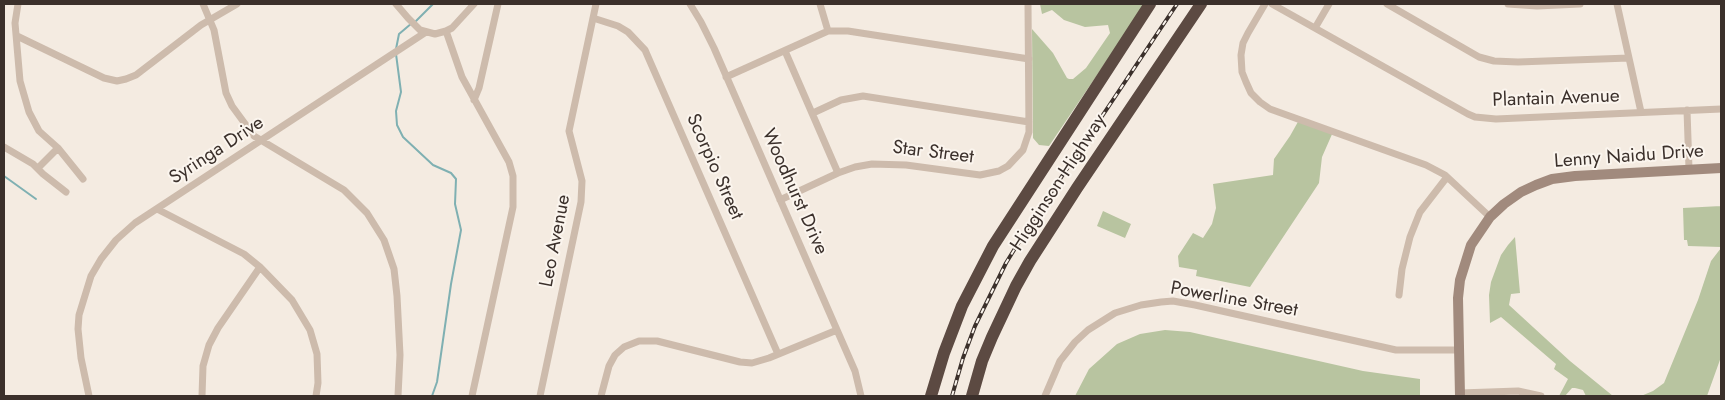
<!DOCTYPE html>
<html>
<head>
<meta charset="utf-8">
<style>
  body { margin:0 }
  #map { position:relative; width:1725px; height:400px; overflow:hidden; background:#f4ebe1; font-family:Jost,sans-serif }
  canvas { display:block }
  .frame { position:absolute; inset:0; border:5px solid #3b302b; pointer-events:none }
</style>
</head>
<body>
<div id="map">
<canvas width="1725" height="400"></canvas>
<div class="frame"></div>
</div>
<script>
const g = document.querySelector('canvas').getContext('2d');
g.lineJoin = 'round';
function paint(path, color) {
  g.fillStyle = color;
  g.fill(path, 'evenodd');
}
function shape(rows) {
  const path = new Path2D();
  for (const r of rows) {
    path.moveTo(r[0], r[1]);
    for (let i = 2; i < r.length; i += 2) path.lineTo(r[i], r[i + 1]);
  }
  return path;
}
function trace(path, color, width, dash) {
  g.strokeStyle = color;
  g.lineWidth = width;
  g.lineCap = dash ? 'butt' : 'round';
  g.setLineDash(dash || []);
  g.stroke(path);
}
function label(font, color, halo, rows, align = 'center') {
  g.font = font + ' Jost,sans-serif';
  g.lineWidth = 4;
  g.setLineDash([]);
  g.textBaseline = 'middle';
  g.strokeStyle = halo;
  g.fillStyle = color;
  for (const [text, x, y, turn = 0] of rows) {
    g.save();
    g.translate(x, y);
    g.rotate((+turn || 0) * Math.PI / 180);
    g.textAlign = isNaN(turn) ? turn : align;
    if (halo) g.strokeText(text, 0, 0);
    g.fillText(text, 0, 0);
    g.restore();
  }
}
paint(shape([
  [1040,4,1145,4,1049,146,1039,145,1033,138,1032,29,1053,53,1067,78,1069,79,1073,79,1086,68,1110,33,1108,25,1085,27,1064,20,1052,10,1042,14],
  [1299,120,1333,132,1322,157,1319,183,1250,287,1196,276,1197,270,1179,267,1178,256,1193,233,1203,238,1212,224,1216,208,1213,184,1273,175,1274,159,1290,136],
  [1721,204,1721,247,1688,246,1687,240,1684,240,1683,208,1721,206],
  [1103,211,1131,224,1125,238,1097,226],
  [1515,237,1520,293,1511,294,1509,305,1570,361,1613,396,1586,396,1583,390,1575,388,1572,388,1565,396,1559,396,1568,379,1554,369,1556,364,1501,317,1490,323,1489,295,1491,282,1501,255,1508,245],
  [1721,248,1721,357,1707,396,1641,396,1653,391,1664,383,1698,300,1711,261],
  [1165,330,1190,332,1363,371,1420,379,1420,396,1075,396,1089,369,1117,344,1140,334]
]), '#b8c4a0');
trace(shape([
  [416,21,433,4],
  [396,49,399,34,412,23],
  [396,54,401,92,396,111,397,125,403,137,433,165,451,173,456,179,455,204,461,230,451,284,437,382,432,396],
  [4,176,36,199]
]), '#7fb0b2', 2);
trace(shape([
  [18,4,15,23,20,81,29,112,39,131,58,148,83,179],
  [203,4,214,30,226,93,232,106,254,136,344,190,367,213,384,240,394,269,397,296,400,355,398,396],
  [396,4,408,18,420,30,435,34,446,31,452,28,474,4],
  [690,4,701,22,714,48,837,330,855,371,861,396],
  [820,4,828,31],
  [1265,4,1248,33,1243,43,1241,55,1242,72,1246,82,1251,93,1260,102,1270,109,1426,165,1445,175,1490,217],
  [1272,4,1468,114,1475,117,1496,119,1721,109],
  [1387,4,1479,57,1494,61,1518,62,1629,58],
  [1508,4,1537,6,1580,4],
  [1617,4,1641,112],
  [593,18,618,26,628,32,645,50,778,354],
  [1315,28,1329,4],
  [446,31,462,77,509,162,513,176,513,207,472,396],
  [17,36,104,78,117,81,126,79,136,75,201,25,237,4],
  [785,51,838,173],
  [726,77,828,31,848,31,1029,59],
  [474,100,479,88,498,4],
  [1687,110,1689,169],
  [813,113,841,100,863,96,1029,122],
  [4,147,33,164,43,174,66,192],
  [38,168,58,148],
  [780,200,838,173,855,167,872,164,906,165,980,175,999,171,1008,166,1023,150,1029,132,1028,4],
  [157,209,244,254,260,267,292,300,310,330,317,354,318,383,316,396],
  [1399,295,1402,269,1410,237,1420,212,1447,177],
  [1460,393,1518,391,1541,396],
  [89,396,81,358,78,329,79,315,91,276,101,259,116,240,135,223,426,32],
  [202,396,203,366,209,345,218,328,260,267],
  [540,396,581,202,582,181,569,131,596,4],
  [601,396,609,366,615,355,624,347,639,341,657,341,740,362,752,363,769,358,837,330],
  [1045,396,1060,361,1075,342,1088,330,1115,313,1141,305,1161,302,1173,301,1195,305,1396,350,1459,350]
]), '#cdbbac', 7);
trace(shape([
  [1460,396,1458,298,1460,280,1471,245,1490,217,1504,204,1521,192,1536,185,1552,179,1575,176,1721,168]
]), '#a18a7d', 10);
trace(shape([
  [931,396,944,353,962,306,993,246,1150,4],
  [972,396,982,361,992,337,1016,286,1030,261,1077,188,1201,4]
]), '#5c4a42', 12);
const rail = shape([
  [952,396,963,358,975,326,1006,263,1030,224,1177,4]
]);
trace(rail, '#3b302b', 4);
trace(rail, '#fbf5ee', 2, [5.5]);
label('19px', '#3b302b', '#fbf5ee', [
  ["Plantain Avenue",1556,99,-2],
  ["Syringa Drive",217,151,-33],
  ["Star Street",933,153,7],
  ["Lenny Naidu Drive",1629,157,-4],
  ["Scorpio Street",714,167,66],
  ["Higginson Highway",1059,183,-57],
  ["Woodhurst Drive",794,192,66],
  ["Leo Avenue",556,241,-79],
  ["Powerline Street",1234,300,10]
]);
</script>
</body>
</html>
